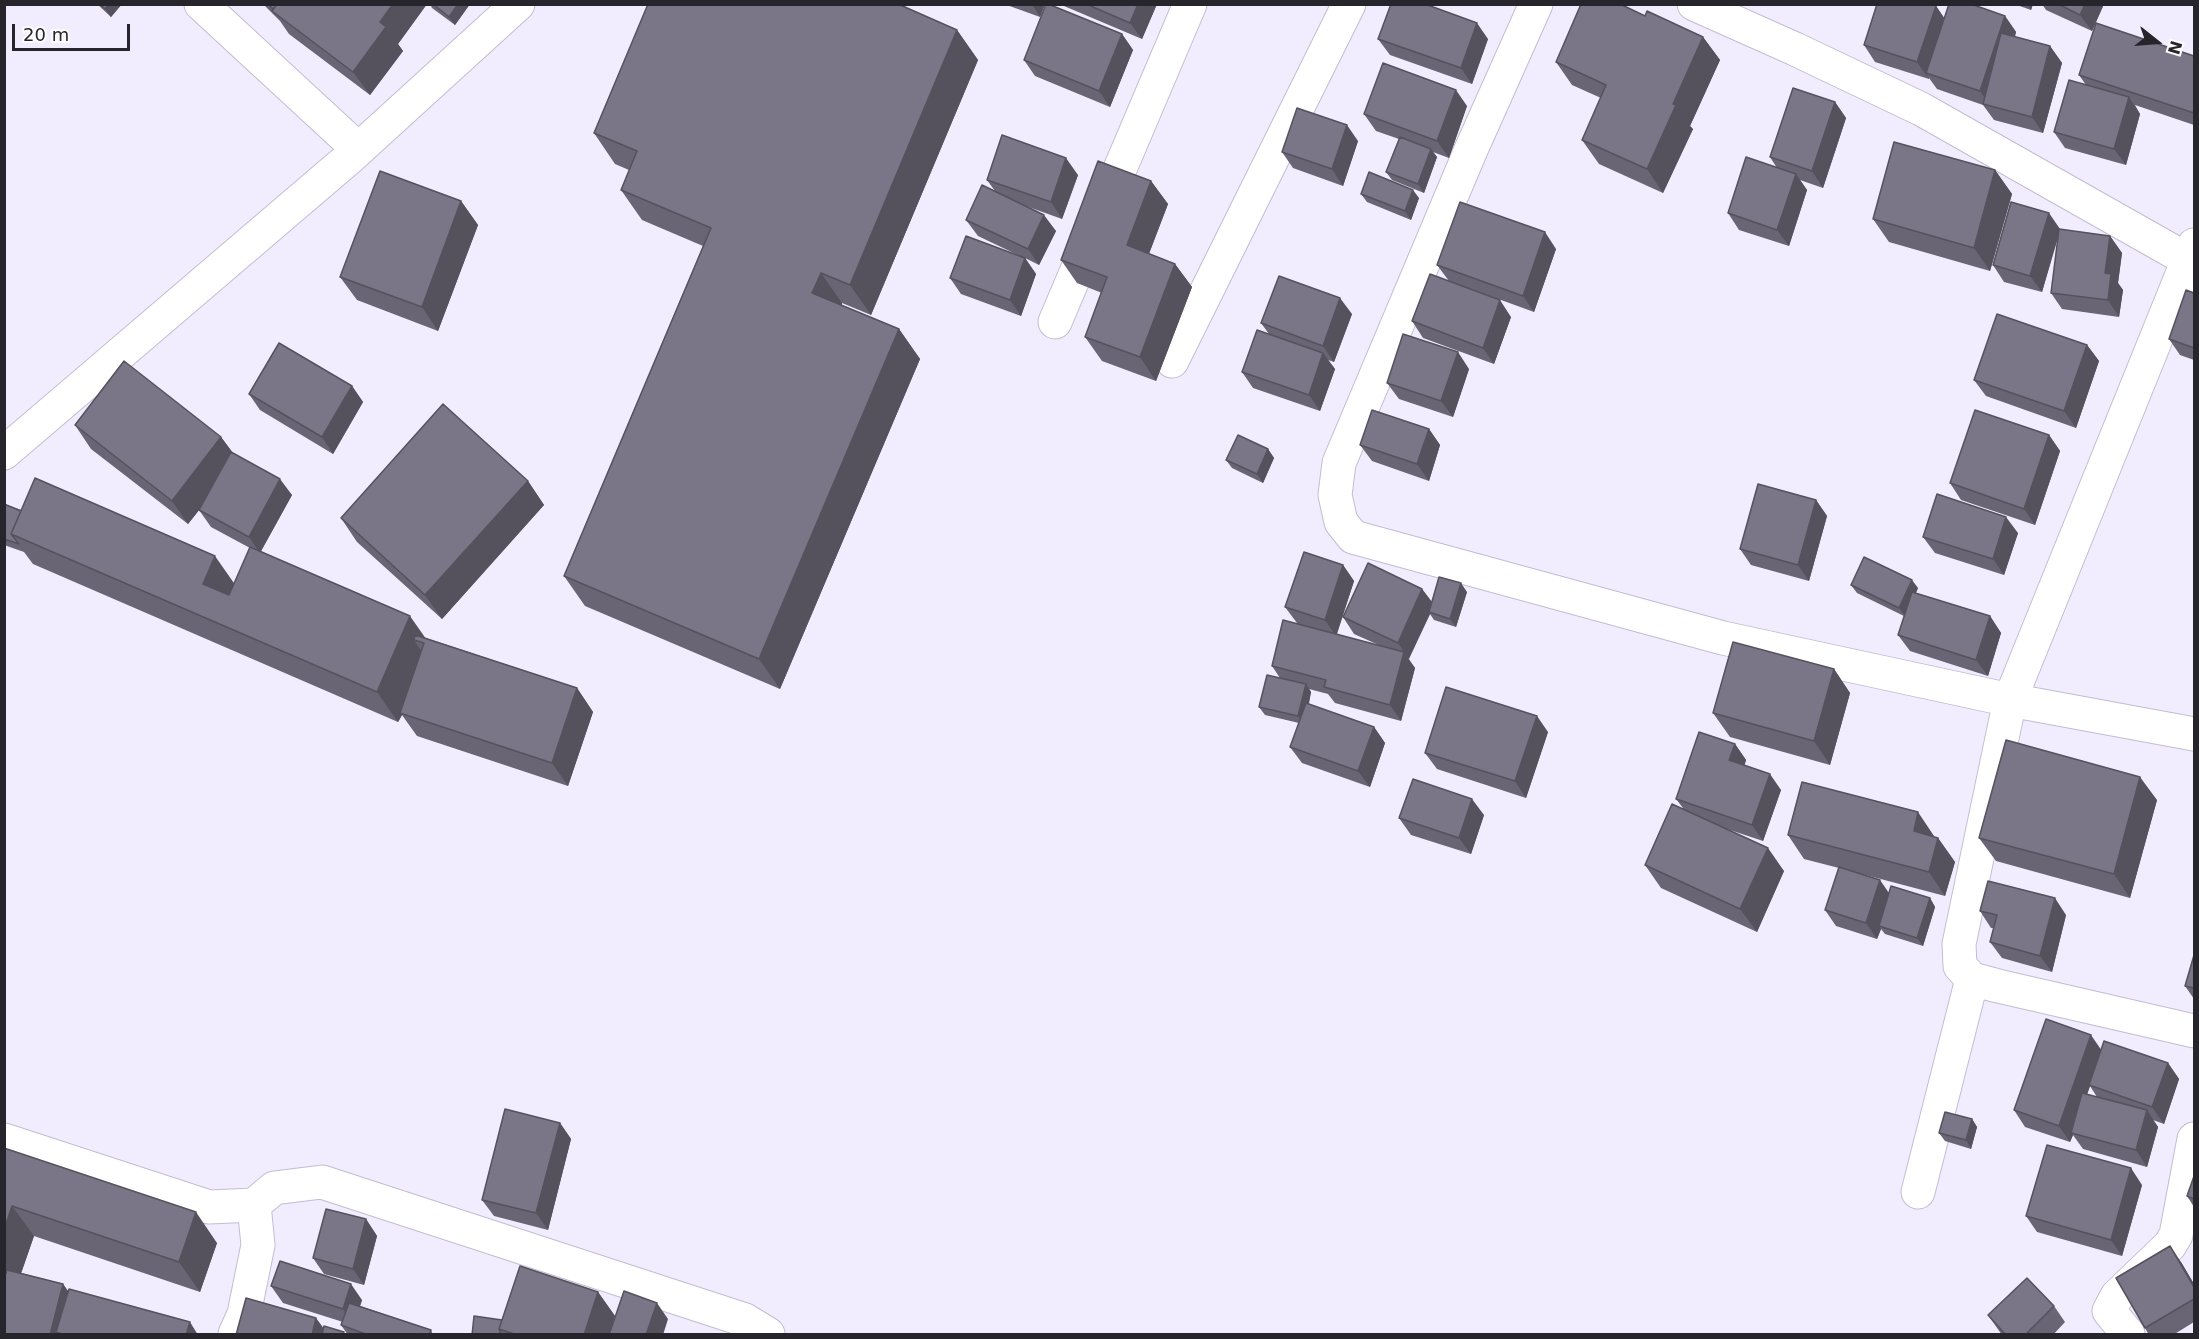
<!DOCTYPE html>
<html>
<head>
<meta charset="utf-8">
<style>
  body { margin:0 }
  #map { position:relative; width:2199px; height:1339px; overflow:hidden; background:#f1edfe; font-family:"DejaVu Sans",sans-serif }
  canvas { display:block }
  .frame { position:absolute; inset:0; border:6px solid #27252c; pointer-events:none }
  .north { position:absolute; left:2127px; top:12px; width:60px; height:60px; -webkit-text-stroke:4px #fdfdfd; paint-order:stroke; rotate:107deg; font-size:16px; font-weight:700; line-height:24px; text-align:center; color:#27252c }
  .north::after { content:''; display:block; margin:auto; width:21px; height:27px; background:#27252c; clip-path:polygon(50% 0,100% 100%,50% 72%,0 100%) }
  .scale { position:absolute; left:12px; top:24px; width:118px; height:27px; box-sizing:border-box; border:3px solid #27252c; border-top:0; padding-left:8px; font-size:18px; line-height:21px; white-space:nowrap; color:#27252c; -webkit-text-stroke:4px #fdfdfd; paint-order:stroke }
</style>
</head>
<body>
<div id="map">
<canvas width="2199" height="1339"></canvas>
<div class="frame"></div>
<div class="north">N</div>
<div class="scale">20 m</div>
</div>
<script>
const g = document.querySelector('canvas').getContext('2d');
g.lineJoin = 'round';
function shape(rows) {
  const path = new Path2D();
  for (const r of rows) {
    path.moveTo(r[0], r[1]);
    for (let i = 2; i < r.length; i += 2) path.lineTo(r[i], r[i + 1]);
  }
  return path;
}
function trace(path, color, width, dash) {
  g.strokeStyle = color;
  g.lineWidth = width;
  g.lineCap = dash ? 'butt' : 'round';
  g.setLineDash(dash || []);
  g.stroke(path);
}
function paint(path, color) {
  g.fillStyle = color;
  g.fill(path, 'evenodd');
}
const minor = shape([
  [201,4,358,149],
  [1536,4,1470,152,1339,463,1335,495,1341,522,1353,537,1723,638,2010,700,1959,944,1960,966,1972,979,1998,986,2194,1031],
  [1694,4,1795,49,1921,109,2188,260],
  [2194,245,2010,700,2194,734],
  [1055,322,1190,4],
  [1172,361,1349,4],
  [4,453,348,159,518,4],
  [4,1140,209,1207,254,1205,274,1188,322,1182,745,1320,768,1334],
  [1918,1192,1972,979],
  [235,1334,244,1314,258,1245,254,1205],
  [2128,1334,2109,1311,2117,1296,2170,1245,2176,1235,2194,1139]
]);
trace(minor, '#c2bdd1', 35);
trace(minor, '#fff', 33);
paint(shape([
  [97,4,122,4,111,17],
  [263,4,427,4,398,44,403,51,370,95,289,34,280,21],
  [430,4,470,4,455,25,432,8],
  [1004,4,1045,4,1040,17],
  [1063,4,1157,4,1142,39,1064,6],
  [2014,4,2033,4,2031,10],
  [2042,4,2104,4,2092,31,2046,10],
  [1936,6,1944,18,2005,16,2016,32,2015,37,2050,46,2062,63,2043,133,1994,120,1983,105,1937,89,1929,78,1929,79,1875,62,1864,45],
  [1645,16,1703,37,1720,60,1690,126,1693,129,1663,193,1599,164,1582,140,1601,98,1572,85,1556,62],
  [957,30,978,60,871,315,842,303,842,305,899,329,920,359,780,689,585,606,564,576,703,246,642,220,621,190,629,170,615,164,594,133],
  [1122,34,1133,50,1110,107,1035,76,1024,60],
  [1378,39,1488,39,1472,84,1390,55],
  [2194,56,2194,125,2135,105,2140,114,2126,165,2065,148,2054,132,2086,85,2079,75],
  [1835,102,1846,118,1823,188,1800,180,1807,190,1789,246,1739,230,1728,213,1777,168,1770,157],
  [1467,106,1449,158,1433,152,1437,157,1424,193,1392,180,1386,172,1399,139,1376,131,1364,114],
  [1358,141,1343,186,1293,168,1282,152],
  [1995,170,2012,194,1990,271,1889,242,1873,219],
  [1078,175,1062,219,1023,205,1056,231,1039,265,1025,258,1036,274,1021,316,961,294,950,278,1022,257,978,236,966,220,995,191,987,180],
  [1151,181,1168,204,1149,254,1175,264,1192,287,1156,381,1102,361,1085,337,1102,293,1077,283,1061,260],
  [1361,194,1419,198,1411,220,1367,202],
  [461,201,478,225,438,331,357,300,340,277],
  [2060,229,2110,236,2122,253,2118,283,2123,290,2119,317,2062,309,2051,293,2058,238,2042,292,2004,282,1993,265],
  [1556,249,1534,312,1449,281,1437,265],
  [2194,293,2194,360,2180,355,2169,339],
  [1352,314,1334,362,1328,360,1335,369,1320,411,1253,388,1242,372,1269,334,1261,323],
  [1511,317,1494,364,1423,338,1412,321],
  [2087,345,2099,361,2076,428,1986,396,1974,380],
  [1469,369,1453,417,1399,399,1387,383],
  [352,386,363,402,333,454,260,410,249,394],
  [75,425,221,437,233,453,292,495,261,551,426,638,577,688,593,712,568,786,417,736,402,715,398,722,33,564,24,552,4,545,4,504,234,583,250,548,211,527,199,510,200,509,188,524,91,449],
  [1429,429,1440,445,1429,481,1372,461,1360,445],
  [2049,435,2060,451,2035,525,1961,500,1950,483],
  [1268,449,1274,458,1263,483,1232,468,1226,460],
  [528,481,544,505,442,619,357,542,341,518],
  [1816,500,1827,516,1809,581,1751,565,1740,549],
  [2018,533,2004,575,1935,553,1923,537],
  [1343,565,1354,581,1337,634,1381,646,1354,634,1343,617,1422,589,1432,602,1467,592,1456,627,1434,620,1430,614,1408,659,1415,668,1401,721,1335,703,1328,694,1309,689,1311,692,1309,704,1374,727,1385,743,1370,787,1302,763,1290,747,1299,723,1265,715,1259,707,1280,678,1272,666,1297,623,1285,607],
  [1851,585,1918,588,1916,593,1990,616,2001,633,1988,676,1910,651,1898,635,1904,616,1857,593],
  [1834,669,1850,693,1830,765,1730,737,1713,713],
  [1548,732,1526,798,1437,769,1425,753],
  [1735,744,1746,760,1744,766,1781,790,1763,841,1727,829,1784,871,1757,932,1661,888,1645,865,1683,808,1676,799],
  [2157,800,2130,898,1996,861,1979,838],
  [1484,815,1471,854,1411,835,1399,818],
  [1788,835,1934,836,1934,837,1938,838,1955,862,1945,896,1858,873,1889,893,1930,898,1935,907,1923,946,1885,934,1881,929,1877,939,1836,926,1825,910,1839,868,1804,859],
  [1980,911,2066,915,2052,972,2002,958,1990,942,1994,928,1991,928],
  [2194,955,2194,999,2185,986],
  [2101,1050,2168,1063,2179,1079,2164,1124,2153,1120,2158,1127,2147,1167,2083,1149,2073,1135,2070,1142,2025,1127,2014,1110],
  [2090,1086,2097,1097,2087,1094],
  [1972,1119,1977,1127,1971,1149,1945,1141,1939,1133],
  [560,1123,571,1139,548,1230,494,1216,482,1200],
  [4,1148,217,1243,200,1292,34,1236,21,1273,63,1284,68,1291,198,1335,4,1335],
  [2194,1176,2194,1207,2187,1196],
  [2142,1185,2122,1256,2037,1232,2026,1216],
  [366,1219,377,1236,364,1285,324,1274,313,1258],
  [2181,1262,2194,1284,2194,1322,2173,1335,2149,1335,2145,1328],
  [271,1286,362,1300,360,1306,431,1330,433,1335,348,1335,341,1325,343,1322,283,1303],
  [598,1292,615,1316,609,1335,472,1335,502,1320],
  [2054,1306,2065,1322,2053,1335,2002,1335,1988,1315]
]), '#696574');
paint(shape([
  [109,4,122,4,111,17,105,9],
  [393,4,427,4,398,44,403,51,370,95,353,72,380,22],
  [458,4,470,4,455,25,449,17],
  [1032,4,1045,4,1040,17],
  [1138,4,1157,4,1142,39,1130,23],
  [2027,4,2033,4,2031,10],
  [2085,4,2104,4,2092,31,2080,15],
  [1936,6,1947,22,1926,73,1929,79,1917,62],
  [2005,16,2016,32,1991,107,1980,91],
  [1477,23,1488,39,1472,84,1461,68],
  [957,30,978,60,871,315,850,285],
  [1122,34,1133,50,1110,107,1099,91],
  [1703,37,1720,60,1690,126,1693,129,1663,193,1647,169,1673,104],
  [2050,46,2062,63,2043,133,2032,117],
  [1456,90,1467,106,1449,158,1437,141],
  [2129,97,2140,114,2126,165,2114,149],
  [1835,102,1846,118,1823,188,1812,171],
  [1347,125,1358,141,1343,186,1332,169],
  [1431,149,1437,157,1424,193,1418,184],
  [1066,158,1078,175,1062,219,1051,202],
  [1995,170,2012,194,1990,271,1974,248],
  [1796,174,1807,190,1789,246,1777,230],
  [1151,181,1168,204,1143,269,1127,245],
  [1413,190,1419,198,1411,220,1405,211],
  [461,201,478,225,438,331,422,307],
  [2049,213,2060,229,2042,292,2030,276],
  [1044,215,1056,231,1039,265,1028,249],
  [1545,232,1556,249,1534,312,1523,296],
  [2110,236,2122,253,2118,283,2123,290,2119,317,2108,300,2105,273],
  [1025,258,1036,274,1021,316,1010,300],
  [1175,264,1192,287,1156,381,1140,357],
  [821,273,842,303,834,323,812,293],
  [1340,298,1352,314,1334,362,1323,346],
  [1500,300,1511,317,1494,364,1483,348],
  [899,329,920,359,780,689,759,659],
  [2087,345,2099,361,2076,428,2064,411],
  [1458,352,1469,369,1453,417,1441,401],
  [1323,353,1335,369,1320,411,1309,395],
  [352,386,363,402,333,454,322,437],
  [1429,429,1440,445,1429,481,1417,464],
  [2049,435,2060,451,2035,525,2024,509],
  [221,437,238,460,188,524,172,501],
  [1268,449,1274,458,1263,483,1257,474],
  [280,479,292,495,260,553,249,537],
  [528,481,544,505,442,619,425,595],
  [1816,500,1827,516,1809,581,1798,565],
  [2006,517,2018,533,2004,575,1993,559],
  [215,556,236,586,224,614,203,584],
  [1343,565,1354,581,1336,636,1325,620],
  [1912,580,1918,588,1905,616,1899,608],
  [1461,583,1467,592,1456,627,1450,619],
  [1422,589,1434,605,1429,612,1430,614,1409,659,1398,643],
  [410,616,431,646,414,640,426,658,400,713,402,715,398,722,377,692],
  [1990,616,2001,633,1988,676,1976,660],
  [1404,652,1415,668,1401,721,1390,705],
  [1834,669,1850,693,1830,765,1814,741],
  [1306,684,1311,692,1304,724,1298,716],
  [577,688,593,712,568,786,552,763],
  [1537,716,1548,732,1526,798,1515,781],
  [1374,727,1385,743,1370,787,1358,771],
  [1735,744,1746,760,1741,777,1729,760],
  [1770,774,1781,790,1763,841,1752,825],
  [2140,777,2157,800,2130,898,2114,874],
  [1472,799,1484,815,1471,854,1459,838],
  [1918,812,1934,836,1930,855,1914,831],
  [1938,838,1955,862,1945,896,1929,872],
  [1768,848,1784,871,1757,932,1740,909],
  [1880,880,1891,896,1879,926,1881,929,1877,939,1866,923],
  [1930,898,1935,907,1923,946,1917,938],
  [2055,898,2066,915,2052,972,2040,956],
  [2091,1035,2102,1051,2089,1085,2090,1086,2074,1133,2071,1133,2073,1135,2070,1142,2059,1126],
  [2168,1063,2179,1079,2164,1124,2152,1107],
  [2147,1110,2158,1127,2147,1167,2136,1150],
  [1972,1119,1977,1127,1971,1149,1966,1140],
  [560,1123,571,1139,548,1230,536,1213],
  [2131,1168,2142,1185,2122,1256,2111,1240],
  [12,1206,34,1236,4,1323,4,1230],
  [196,1212,217,1243,200,1292,179,1262],
  [366,1219,377,1236,364,1285,353,1269],
  [2170,1246,2181,1262,2194,1284,2194,1287],
  [63,1284,75,1301,56,1332,58,1335,50,1335],
  [351,1284,362,1300,354,1325,343,1309],
  [598,1292,615,1316,609,1335,584,1335],
  [657,1303,668,1319,663,1335,646,1335],
  [316,1318,328,1334,327,1335,312,1335],
  [190,1322,198,1335,186,1335]
]), '#55525e');
const building = shape([
  [100,4,109,4,105,9,100,4],
  [268,4,277,4,273,9,268,4],
  [277,4,393,4,380,22,386,27,353,72,272,11,277,4],
  [433,4,458,4,449,17,433,4],
  [648,4,898,4,957,30,850,285,821,273,812,293,899,329,759,659,564,576,711,228,621,190,637,151,594,133,648,4],
  [1046,4,1048,4,1122,34,1099,91,1024,60,1046,4],
  [1086,4,1138,4,1130,23,1086,4],
  [1391,4,1425,4,1477,23,1461,68,1378,39,1391,4],
  [1581,4,1620,4,1645,16,1647,11,1703,37,1673,104,1676,105,1647,169,1582,140,1606,85,1556,62,1581,4],
  [1877,4,1931,4,1936,6,1917,62,1864,45,1877,4],
  [1949,4,1971,4,2005,16,1980,91,1926,73,1949,4],
  [2058,4,2085,4,2080,15,2058,4],
  [2096,23,2194,56,2194,113,2079,75,2096,23],
  [2001,33,2050,46,2032,117,1983,104,2001,33],
  [1383,63,1456,90,1437,141,1364,114,1383,63],
  [2069,80,2129,97,2114,149,2054,132,2069,80],
  [1793,88,1835,102,1812,171,1770,157,1793,88],
  [1297,108,1347,125,1332,169,1282,152,1297,108],
  [1002,135,1066,158,1051,202,987,180,1002,135],
  [1400,137,1431,149,1418,184,1386,172,1400,137],
  [1894,142,1995,170,1974,248,1873,219,1894,142],
  [1746,157,1796,174,1777,230,1728,213,1746,157],
  [1098,161,1151,181,1127,245,1175,264,1140,357,1085,337,1107,277,1061,260,1098,161],
  [380,171,461,201,422,307,340,277,380,171],
  [1369,172,1413,190,1405,211,1361,194,1369,172],
  [982,185,1044,215,1028,249,966,220,982,185],
  [1460,202,1545,232,1523,296,1437,265,1460,202],
  [2011,202,2049,213,2030,276,1993,265,2011,202],
  [2059,229,2110,236,2105,273,2111,274,2108,300,2051,293,2059,229],
  [966,236,1025,258,1010,300,950,278,966,236],
  [1430,274,1500,300,1483,348,1412,321,1430,274],
  [1279,276,1340,298,1323,346,1261,323,1279,276],
  [2186,290,2194,293,2194,348,2169,339,2186,290],
  [1997,314,2087,345,2064,411,1974,380,1997,314],
  [1257,330,1323,353,1309,395,1242,372,1257,330],
  [1403,334,1458,352,1441,401,1387,383,1403,334],
  [279,343,352,386,322,437,249,394,279,343],
  [124,361,221,437,172,501,75,425,124,361],
  [443,404,528,481,425,595,341,518,443,404],
  [1372,410,1429,429,1417,464,1360,445,1372,410],
  [1975,410,2049,435,2024,509,1950,483,1975,410],
  [1238,435,1268,449,1257,474,1226,460,1238,435],
  [231,452,280,479,249,537,199,510,231,452],
  [35,478,215,556,203,584,229,595,250,547,410,616,377,692,11,534,35,478],
  [1758,484,1816,500,1798,565,1740,549,1758,484],
  [1937,494,2006,517,1993,559,1923,537,1937,494],
  [4,504,21,511,11,534,19,544,4,539,4,504],
  [1304,552,1343,565,1325,620,1285,607,1304,552],
  [1864,557,1912,580,1899,608,1851,585,1864,557],
  [1368,563,1422,589,1398,643,1343,617,1368,563],
  [1439,577,1461,583,1450,619,1429,612,1439,577],
  [1912,592,1990,616,1976,660,1898,635,1912,592],
  [1283,620,1404,652,1390,705,1324,687,1326,680,1272,666,1283,620],
  [415,635,577,688,552,763,400,713,424,643,414,640,415,635],
  [1733,642,1834,669,1814,741,1713,713,1733,642],
  [1267,675,1306,684,1298,716,1259,707,1267,675],
  [1446,687,1537,716,1515,781,1425,753,1446,687],
  [1306,703,1374,727,1358,771,1290,747,1306,703],
  [1699,732,1735,744,1729,760,1770,774,1752,825,1676,799,1699,732],
  [2006,740,2140,777,2114,874,1979,838,2006,740],
  [1413,779,1472,799,1459,838,1399,818,1413,779],
  [1802,782,1918,812,1914,831,1938,838,1929,872,1788,835,1802,782],
  [1672,804,1768,848,1740,909,1645,865,1672,804],
  [1839,867,1880,880,1866,923,1825,910,1839,867],
  [1988,881,2055,898,2040,956,1990,942,1997,915,1980,911,1988,881],
  [1891,886,1930,898,1917,938,1879,926,1891,886],
  [2194,955,2194,988,2185,986,2194,955],
  [2046,1019,2091,1035,2059,1126,2014,1110,2046,1019],
  [2104,1041,2168,1063,2152,1107,2089,1085,2104,1041],
  [2082,1093,2147,1110,2136,1150,2071,1133,2082,1093],
  [505,1109,560,1123,536,1213,482,1200,505,1109],
  [1945,1112,1972,1119,1966,1140,1939,1133,1945,1112],
  [2047,1145,2131,1168,2111,1240,2026,1216,2047,1145],
  [4,1148,196,1212,179,1262,12,1206,4,1230,4,1148],
  [2194,1176,2194,1199,2187,1196,2194,1176],
  [326,1209,366,1219,353,1269,313,1258,326,1209],
  [2170,1246,2194,1287,2194,1299,2145,1328,2116,1278,2170,1246],
  [280,1261,351,1284,343,1309,271,1286,280,1261],
  [520,1266,598,1292,584,1335,517,1335,499,1329,520,1266],
  [7,1270,63,1284,50,1335,4,1335,4,1279,7,1270],
  [2027,1278,2054,1306,2025,1335,2006,1335,1988,1315,2027,1278],
  [69,1289,190,1322,186,1335,65,1335,56,1332,69,1289],
  [624,1291,657,1303,646,1335,609,1335,624,1291],
  [246,1298,316,1318,312,1335,236,1335,246,1298],
  [349,1303,431,1330,429,1335,368,1335,341,1325,349,1303],
  [474,1316,502,1320,499,1329,500,1331,500,1335,472,1335,474,1316],
  [324,1326,344,1332,343,1335,322,1335,324,1326]
]);
paint(building, '#7a7587');
trace(building, '#55525e', 1.5);
</script>
</body>
</html>
